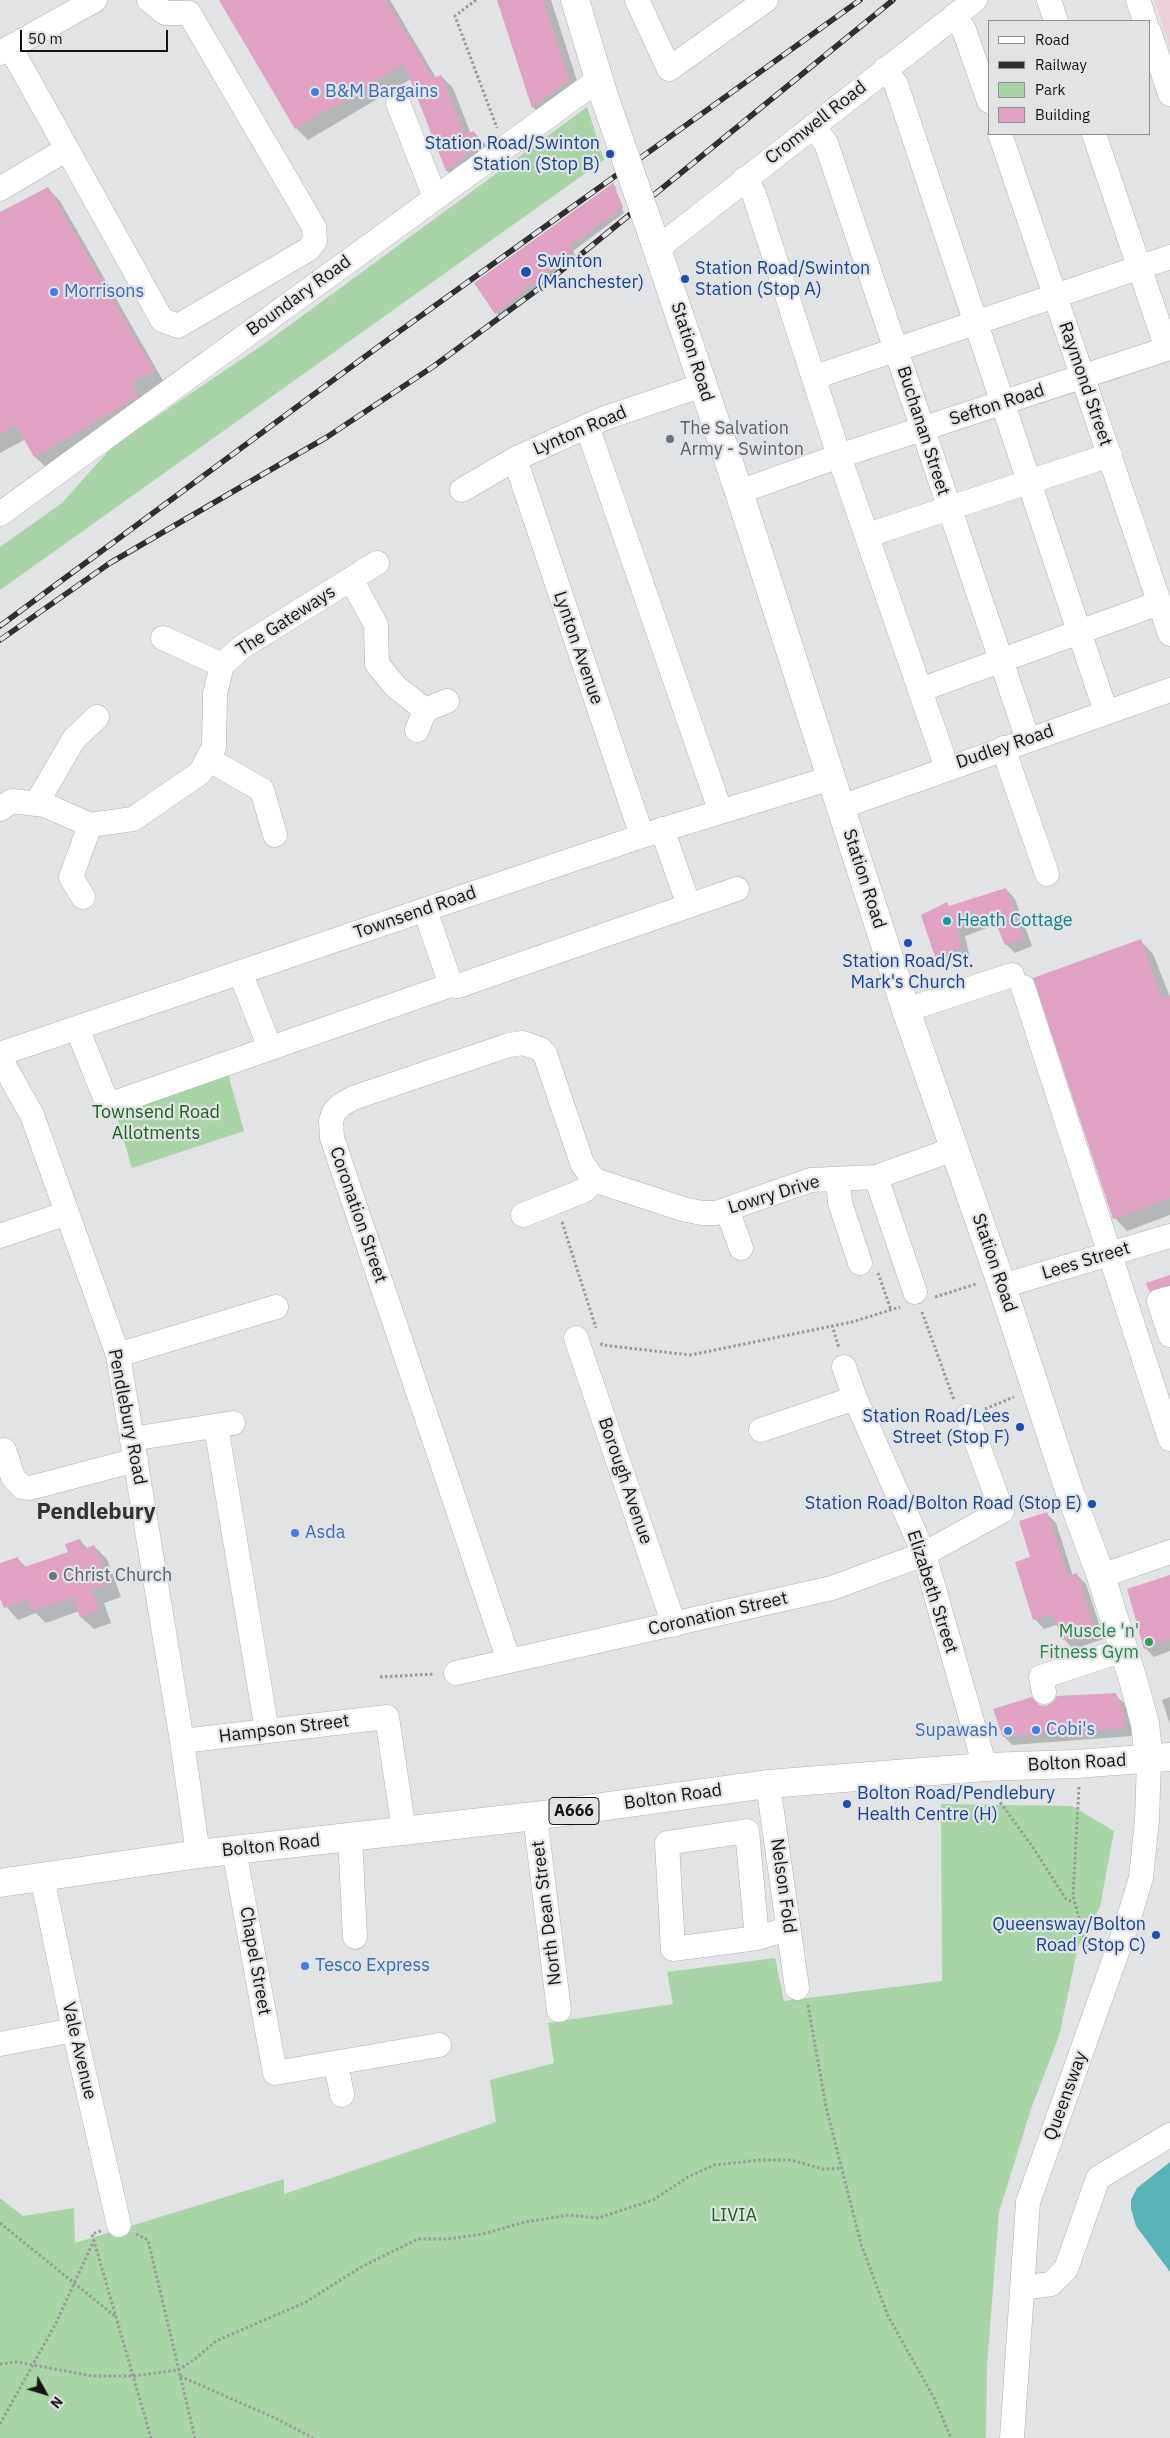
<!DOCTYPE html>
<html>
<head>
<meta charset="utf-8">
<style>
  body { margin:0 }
  #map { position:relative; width:1170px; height:2438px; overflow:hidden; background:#e2e3e4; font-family:"IBM Plex Sans",sans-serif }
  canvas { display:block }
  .legend { position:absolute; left:988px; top:20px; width:162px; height:115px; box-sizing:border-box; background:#e2e3e4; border:1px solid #909091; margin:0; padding:6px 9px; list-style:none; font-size:15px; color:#141414 }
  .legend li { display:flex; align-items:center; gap:10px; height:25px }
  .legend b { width:25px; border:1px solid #909091 }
  .north { position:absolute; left:20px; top:2368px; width:50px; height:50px; -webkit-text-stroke:4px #e2e3e4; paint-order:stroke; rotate:129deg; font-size:14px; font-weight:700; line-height:20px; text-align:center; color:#141414 }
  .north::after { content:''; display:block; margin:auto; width:18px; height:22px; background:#141414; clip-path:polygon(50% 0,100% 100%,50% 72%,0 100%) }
  .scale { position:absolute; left:20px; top:30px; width:148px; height:22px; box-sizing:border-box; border:2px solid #141414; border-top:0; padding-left:6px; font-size:15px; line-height:18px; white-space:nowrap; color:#141414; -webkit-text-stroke:4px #e2e3e4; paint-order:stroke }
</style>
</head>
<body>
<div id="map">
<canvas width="1170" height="2438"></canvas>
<ul class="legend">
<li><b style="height:6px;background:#fff"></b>Road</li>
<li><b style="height:6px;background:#2f2f2f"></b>Railway</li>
<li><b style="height:14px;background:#a8d4a7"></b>Park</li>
<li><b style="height:14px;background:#e1a1c3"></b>Building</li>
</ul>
<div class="north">N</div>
<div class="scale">50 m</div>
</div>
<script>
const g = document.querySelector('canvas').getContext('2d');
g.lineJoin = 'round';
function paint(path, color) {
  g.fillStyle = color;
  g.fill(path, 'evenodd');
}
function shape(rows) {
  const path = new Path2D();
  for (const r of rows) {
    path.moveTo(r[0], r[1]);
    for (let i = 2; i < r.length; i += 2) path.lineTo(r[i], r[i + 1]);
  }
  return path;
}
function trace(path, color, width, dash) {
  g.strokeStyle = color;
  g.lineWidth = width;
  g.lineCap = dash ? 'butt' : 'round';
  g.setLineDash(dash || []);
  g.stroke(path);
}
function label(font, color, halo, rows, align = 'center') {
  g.font = font + ' "IBM Plex Sans",sans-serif';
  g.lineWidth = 4.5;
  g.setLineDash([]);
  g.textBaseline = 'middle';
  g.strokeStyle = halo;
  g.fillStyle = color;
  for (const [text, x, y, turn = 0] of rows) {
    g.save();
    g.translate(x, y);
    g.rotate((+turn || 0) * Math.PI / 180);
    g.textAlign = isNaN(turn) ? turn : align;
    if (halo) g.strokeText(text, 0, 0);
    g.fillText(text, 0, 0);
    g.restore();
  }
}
paint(shape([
  [1154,0,1170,0,1170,48]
]), '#ebd1d9');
paint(shape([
  [587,107,604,160,0,590,0,547,62,503,113,446,264,344],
  [226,1067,244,1131,132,1168,112,1100],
  [941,1804,1072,1806,1114,1831,1100,1907,1078,1947,1059,2036,1031,2109,999,2212,987,2365,986,2438,0,2438,0,2198,23,2216,74,2208,75,2243,284,2179,284,2194,496,2122,490,2080,554,2063,548,2023,673,2004,667,1972,775,1958,784,2001,942,1981]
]), '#a8d4a7');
paint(shape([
  [1170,2162,1170,2272,1136,2226,1131,2209,1131,2200,1137,2188]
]), '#58b3b4');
paint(shape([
  [221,0,390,0,436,78,441,76,453,88,471,134,474,132,485,144,490,158,459,182,447,171,411,79,308,140,296,128],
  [498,0,551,0,581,93,545,120,533,107],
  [613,184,617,188,614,188,624,213,573,251,576,256,500,316,496,313],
  [48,188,60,201,165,384,48,469,35,457,26,439,0,453,0,214],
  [1006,889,1015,899,1032,946,1015,953,1006,944,998,924,965,936,970,958,946,966,936,956,950,907],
  [1141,941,1153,954,1170,997,1170,1215,1127,1231,1115,1218],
  [1170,1276,1170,1300,1163,1303,1150,1291,1148,1284],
  [1047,1514,1056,1523,1073,1576,1077,1575,1086,1584,1104,1639,1073,1649,1064,1639,1059,1624,1044,1629,1035,1619,1032,1558],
  [80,1540,88,1549,94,1546,107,1559,121,1597,104,1603,111,1623,94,1629,81,1617,79,1611,46,1623,36,1613,18,1620,0,1599,0,1565,17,1558,27,1568,70,1553],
  [1170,1576,1170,1651,1154,1657,1145,1648],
  [1115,1695,1124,1703,1131,1720,1132,1736,1012,1745,1004,1736,1046,1707],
  [1170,1697,1170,1724,1162,1700]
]), '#0003');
paint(shape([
  [219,0,386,0,433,78,441,75,465,135,474,131,479,145,446,171,404,64,295,129],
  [497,0,543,0,569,80,532,108],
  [613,183,623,207,570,246,573,251,495,314,474,283],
  [48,187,154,371,132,382,138,397,133,400,34,457,16,425,0,434,0,212],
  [1006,888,1024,937,1005,945,992,914,956,927,961,948,935,957,921,915,947,902,949,906],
  [1141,939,1162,999,1170,996,1170,1198,1113,1219,1033,978],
  [1170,1275,1170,1285,1149,1291,1146,1283],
  [1047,1512,1068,1576,1077,1573,1095,1630,1062,1640,1053,1614,1033,1620,1015,1562,1030,1557,1019,1521],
  [80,1539,84,1549,94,1545,109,1584,92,1590,99,1610,80,1617,73,1597,32,1611,28,1600,4,1608,0,1597,0,1563,18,1557,22,1568,68,1552,65,1544],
  [1170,1575,1170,1639,1144,1649,1127,1589],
  [1116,1693,1123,1711,1125,1728,1003,1737,993,1709,1032,1697,1039,1705,1046,1706,1053,1702,1057,1696]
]), '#e1a1c3');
const minor = shape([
  [637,0,669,69,766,0],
  [1049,0,1056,21],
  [1138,0,1145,21],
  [955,15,964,30,989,101],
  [1149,31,1170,94],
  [10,47,67,149],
  [0,53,95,0],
  [885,69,896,84,1106,712],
  [398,103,435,197],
  [813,126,826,143,1028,740],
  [1000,134,1170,634],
  [1094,134,1167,349],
  [744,179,754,194,839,456,947,768],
  [0,189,67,149,162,320,178,326,309,249,315,241,314,227,189,13,165,13,149,0],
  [658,248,975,0],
  [815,377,1170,257],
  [587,426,720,810],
  [515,459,642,836],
  [462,490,515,459,605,418,703,385],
  [739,492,839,456,1170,348],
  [0,514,598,80],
  [868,535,1110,455],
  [351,579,376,625,377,664,395,686,425,710,447,701],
  [163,638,222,665],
  [920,690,1159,603],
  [417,730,425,710],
  [1003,748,1047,874],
  [208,759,262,790,275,835],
  [36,804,74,739,97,717],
  [841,807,1170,690],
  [0,809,12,801,45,805,90,825,133,819,200,773,214,747,215,694,222,665,242,647,377,563],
  [662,829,689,906],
  [83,897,71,877,90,825],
  [425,910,451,985],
  [240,972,270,1048],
  [1023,987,1170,1439],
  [906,1010,1012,975],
  [77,1028,108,1105,451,985,458,986,737,889],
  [0,1054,642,836,831,778],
  [0,1058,32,1115,118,1355,182,1741,198,1854],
  [876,1177,915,1292],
  [838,1179,840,1203,860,1263],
  [594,1180,683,1209,702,1213,716,1213,811,1180,876,1177,954,1149],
  [727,1209,741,1248],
  [523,1215,585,1190,594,1180],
  [0,1236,67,1213],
  [1002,1286,1170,1236],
  [1170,1298,1159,1301,1170,1335],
  [576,1338,674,1625],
  [118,1355,276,1307],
  [844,1367,855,1398,924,1554,985,1767],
  [216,1426,267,1731],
  [761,1430,855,1398],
  [132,1439,233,1423],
  [4,1450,13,1477,22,1487,30,1488,136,1460],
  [1101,1576,1170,1552],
  [509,1661,332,1138,331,1121,334,1112,341,1105,353,1098,509,1045,523,1043,540,1049,545,1054,582,1163,594,1180],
  [456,1673,832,1588,924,1554,1002,1511,967,1416],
  [1044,1692,1041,1677,1123,1650],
  [182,1741,387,1717,404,1831],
  [768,1784,797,1988],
  [535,1816,559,2010],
  [350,1837,355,1937],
  [234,1850,275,2073,439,2045],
  [42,1877,74,2030,119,2225],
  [757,1938,747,1831,667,1843,673,1949,757,1938,788,1929],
  [0,2044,74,2030],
  [336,2063,342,2095],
  [1022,2288,1051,2284,1066,2269,1098,2178,1170,2135],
  [1012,2438,1028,2202,1127,1924,1141,1878,1147,1820,1149,1760]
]);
const major = shape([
  [575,0,604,96],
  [651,231,739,492,906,1010,1002,1286,1069,1490,1101,1576,1134,1683,1145,1724,1149,1760],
  [0,1883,198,1854,535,1816,768,1784,985,1767,1076,1764,1170,1757]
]);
trace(minor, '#aeafb0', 25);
trace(major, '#aeafb0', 29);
trace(shape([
  [476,0,455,16,497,128],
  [562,1222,596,1328],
  [878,1273,891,1310],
  [935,1297,976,1284],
  [922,1312,954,1400],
  [832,1325,839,1348],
  [601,1343,602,1345,690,1355,852,1322,900,1307],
  [985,1409,1014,1397],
  [1022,1505,1047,1497],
  [380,1677,435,1674],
  [1079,1787,1073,1896,1086,1945,1095,1952],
  [994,1789,997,1798,1032,1846,1066,1899,1075,1903],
  [808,2005,826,2107,861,2244,888,2316,934,2398,951,2438],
  [0,2223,116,2317],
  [101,2231,92,2234,151,2438],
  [136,2234,148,2240,195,2438],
  [0,2364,17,2362,92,2376,134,2376,178,2370,195,2359,216,2341,306,2302,361,2267,418,2239,448,2239,483,2234,525,2222,569,2215,598,2218,653,2200,688,2177,714,2165,761,2160,791,2160,823,2169,842,2168],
  [180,2376,277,2419,313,2438],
  [0,2424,56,2323,94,2240]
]), '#99999a', 3, [2.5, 2.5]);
trace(minor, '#fff', 24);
trace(major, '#fff', 28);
const rail = shape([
  [0,626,397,333,860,0],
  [0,640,110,563,327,437,434,366,541,287,893,0]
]);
trace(rail, '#2f2f2f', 5.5);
trace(rail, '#e2e3e4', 4, [11]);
const majorBridge = shape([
  [604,96,651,231]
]);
trace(majorBridge, '#aeafb0', 29, []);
trace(majorBridge, '#fff', 28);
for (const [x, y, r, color] of [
  [315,92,5,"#3f7fe0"],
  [610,154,5,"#1a4fb4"],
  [526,272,6,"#1a4fb4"],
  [685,279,5,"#1a4fb4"],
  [54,292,5,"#3f7fe0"],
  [670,439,5,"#6b7280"],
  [947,921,5,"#0f9aa8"],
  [908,943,5,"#1a4fb4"],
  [1020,1427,5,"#1a4fb4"],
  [1092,1504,5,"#1a4fb4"],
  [295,1533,5,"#3f7fe0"],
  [53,1576,5,"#6b7280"],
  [1149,1642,5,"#2e9e5b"],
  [1036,1730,5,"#3f7fe0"],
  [1008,1731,5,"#3f7fe0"],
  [847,1804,5,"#1a4fb4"],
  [1156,1935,5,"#1a4fb4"],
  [305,1966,5,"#3f7fe0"]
]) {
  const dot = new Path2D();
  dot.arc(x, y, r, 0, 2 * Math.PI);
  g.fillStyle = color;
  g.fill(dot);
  trace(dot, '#e2e3e4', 2);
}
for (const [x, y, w] of [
  [574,1811,50]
]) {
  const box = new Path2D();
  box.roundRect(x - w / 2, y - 13.5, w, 27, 4);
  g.fillStyle = '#e2e3e4';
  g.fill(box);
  trace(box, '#141414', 1);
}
label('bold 16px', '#141414', null, [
  ["A666",574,1811]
]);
label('18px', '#366cbe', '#e2e3e4', [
  ["B&M Bargains",325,92],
  ["Morrisons",64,292],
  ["Asda",305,1533],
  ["Cobi's",1046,1730],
  ["Supawash",998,1731,"right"],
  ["Tesco Express",315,1966]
], 'left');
label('18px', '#141414', '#e2e3e4', [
  ["Cromwell Road",816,123,-38],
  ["Boundary Road",299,296,-36],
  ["Station Road",692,352,72],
  ["Raymond Street",1085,384,71],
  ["Sefton Road",997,405,-18],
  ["Lynton Road",580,431,-23],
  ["Buchanan Street",923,431,72],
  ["The Gateways",286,621,-33],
  ["Lynton Avenue",578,648,71],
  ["Dudley Road",1005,747,-19],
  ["Station Road",864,879,72],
  ["Townsend Road",415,913,-19],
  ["Lowry Drive",774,1195,-17],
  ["Coronation Street",358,1215,71],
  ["Lees Street",1086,1261,-17],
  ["Station Road",994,1263,71],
  ["Pendlebury Road",127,1417,79],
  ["Borough Avenue",625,1481,71],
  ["Elizabeth Street",932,1592,72],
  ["Coronation Street",718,1614,-13],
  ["Hampson Street",284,1729,-7],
  ["Bolton Road",1077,1763,-3],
  ["Bolton Road",673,1797,-8],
  ["Bolton Road",271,1846,-6],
  ["Nelson Fold",783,1886,82],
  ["North Dean Street",547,1913,-97],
  ["Chapel Street",255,1961,80],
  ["Vale Avenue",79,2051,77],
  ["Queensway",1066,2096,-70]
]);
label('18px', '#164399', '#e2e3e4', [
  ["Station Road/Swinton",600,144],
  ["Station (Stop B)",600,165],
  ["Swinton",537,262,"left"],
  ["(Manchester)",537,283,"left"],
  ["Station Road/Swinton",695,269,"left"],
  ["Station (Stop A)",695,290,"left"],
  ["Station Road/St.",908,962,"center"],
  ["Mark's Church",908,983,"center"],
  ["Station Road/Lees",1010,1417],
  ["Street (Stop F)",1010,1438],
  ["Station Road/Bolton Road (Stop E)",1082,1504],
  ["Bolton Road/Pendlebury",857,1794,"left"],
  ["Health Centre (H)",857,1815,"left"],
  ["Queensway/Bolton",1146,1925],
  ["Road (Stop C)",1146,1946]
], 'right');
label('18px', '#5b616d', '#e2e3e4', [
  ["The Salvation",680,429],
  ["Army - Swinton",680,450],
  ["Christ Church",63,1576]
], 'left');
label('18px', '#0d838f', '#e2e3e4', [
  ["Heath Cottage",957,921]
], 'left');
label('18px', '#1d6021', '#e2e3e4', [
  ["Townsend Road",156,1113],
  ["Allotments",156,1134],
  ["LIVIA",734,2216]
]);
label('18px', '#27864d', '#e2e3e4', [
  ["Muscle 'n'",1139,1632],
  ["Fitness Gym",1139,1653]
], 'right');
label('bold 22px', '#323233', '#e2e3e4', [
  ["Pendlebury",96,1513]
]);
</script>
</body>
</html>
